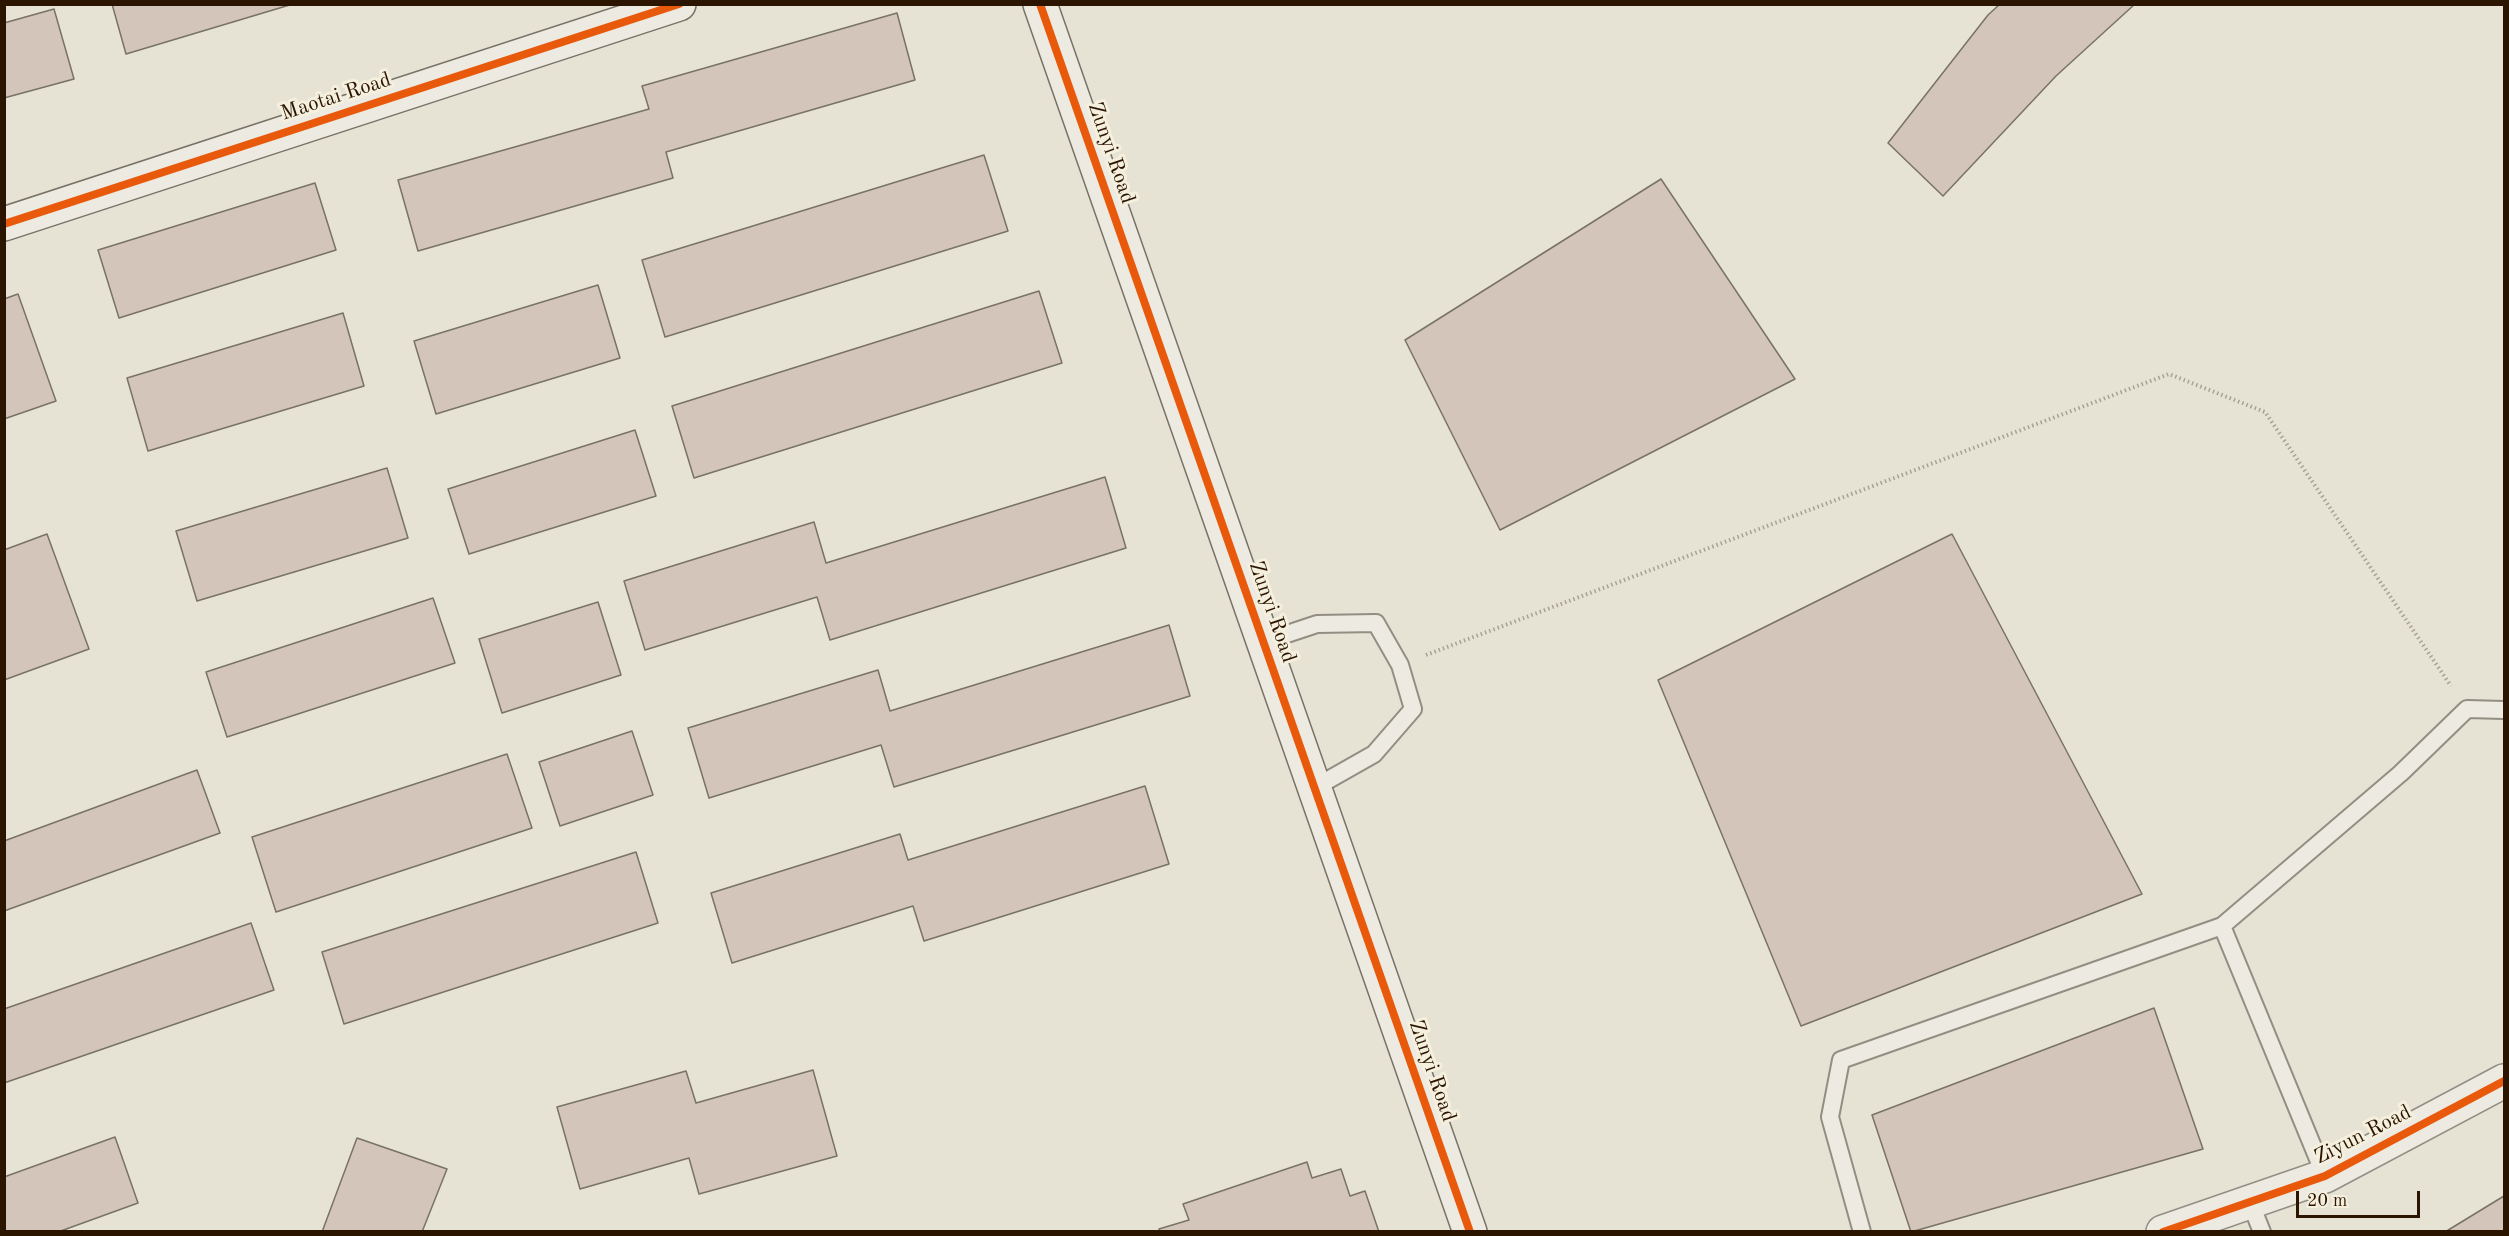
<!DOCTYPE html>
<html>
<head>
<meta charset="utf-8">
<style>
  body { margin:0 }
  #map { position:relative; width:2509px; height:1236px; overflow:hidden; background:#e7e3d4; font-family:"Old Standard TT",serif }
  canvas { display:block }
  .frame { position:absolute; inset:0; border:6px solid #2b1500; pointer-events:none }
  .scale { position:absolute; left:2296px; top:1191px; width:124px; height:27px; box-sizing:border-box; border:3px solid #2b1500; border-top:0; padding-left:8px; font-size:18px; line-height:21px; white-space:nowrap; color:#2b1500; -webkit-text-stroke:4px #f5efde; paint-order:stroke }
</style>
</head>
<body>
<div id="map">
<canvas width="2509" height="1236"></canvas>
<div class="frame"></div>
<div class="scale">20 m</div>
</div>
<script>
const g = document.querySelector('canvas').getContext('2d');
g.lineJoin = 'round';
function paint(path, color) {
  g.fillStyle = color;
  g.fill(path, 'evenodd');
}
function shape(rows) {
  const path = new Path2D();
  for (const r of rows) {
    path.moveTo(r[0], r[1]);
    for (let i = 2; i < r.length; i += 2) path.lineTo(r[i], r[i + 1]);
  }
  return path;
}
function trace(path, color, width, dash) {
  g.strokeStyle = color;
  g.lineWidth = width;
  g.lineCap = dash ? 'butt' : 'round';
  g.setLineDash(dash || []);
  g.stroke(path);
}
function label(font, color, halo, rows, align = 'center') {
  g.font = font + ' "Old Standard TT",serif';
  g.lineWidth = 6;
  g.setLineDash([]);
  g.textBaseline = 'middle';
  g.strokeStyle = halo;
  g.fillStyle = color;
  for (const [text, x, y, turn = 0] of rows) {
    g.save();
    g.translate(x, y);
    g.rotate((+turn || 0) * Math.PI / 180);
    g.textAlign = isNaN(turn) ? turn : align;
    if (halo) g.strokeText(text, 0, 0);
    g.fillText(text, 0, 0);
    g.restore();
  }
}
const building = shape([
  [112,4,293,4,126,54,112,4],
  [2000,4,2135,4,2056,76,1943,196,1888,143,1988,15,2000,4],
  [54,9,74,79,4,98,4,23,54,9],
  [897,13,915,80,666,152,673,178,418,251,398,180,649,109,642,86,897,13],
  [984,155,1008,231,665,337,642,260,984,155],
  [1661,179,1795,379,1500,530,1405,340,1661,179],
  [315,183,336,250,119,318,98,250,315,183],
  [598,285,620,358,436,414,414,341,598,285],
  [1039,291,1062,363,694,478,672,406,1039,291],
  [18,294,56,401,4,419,4,299,18,294],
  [343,313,364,386,148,451,127,378,343,313],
  [635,430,656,496,469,554,448,489,635,430],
  [387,468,408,538,197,601,176,531,387,468],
  [1105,477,1126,548,830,640,817,597,645,650,624,581,814,522,826,563,1105,477],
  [47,534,89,649,4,680,4,550,47,534],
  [1952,534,2142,894,1801,1026,1658,680,1952,534],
  [433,598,455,663,227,737,206,672,433,598],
  [598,602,621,675,502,713,479,639,598,602],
  [1169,625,1190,696,894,787,881,745,709,798,688,728,878,670,890,711,1169,625],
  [632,731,653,795,560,826,539,762,632,731],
  [507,754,532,828,276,912,252,837,507,754],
  [197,770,220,833,4,911,4,841,197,770],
  [1145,786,1169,864,924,941,913,906,732,963,711,893,900,834,908,860,1145,786],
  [636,852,658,923,344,1024,322,952,636,852],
  [251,923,274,990,4,1083,4,1009,251,923],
  [2154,1008,2203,1149,1911,1232,1872,1115,2154,1008],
  [813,1070,837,1156,699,1194,689,1158,580,1189,557,1107,686,1071,696,1103,813,1070],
  [115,1137,138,1203,58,1232,4,1232,4,1177,115,1137],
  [357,1138,447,1169,422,1232,322,1232,357,1138],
  [1307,1162,1312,1178,1341,1169,1350,1196,1365,1191,1379,1232,1160,1232,1159,1229,1189,1220,1183,1204,1307,1162],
  [2504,1196,2504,1232,2445,1232,2504,1196]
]);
paint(building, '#d3c5b9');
trace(building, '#787267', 1.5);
const lane = shape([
  [1263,642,1317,624,1376,623,1400,665,1413,709,1374,754,1314,788],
  [2325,1176,2222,926,2401,773,2467,709,2504,710],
  [2250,1202,2262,1232],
  [1862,1232,1830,1117,1841,1060,2222,926]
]);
const street = shape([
  [2163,1232,2325,1176,2504,1081]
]);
const secondary = shape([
  [1040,4,1470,1232],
  [4,224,679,4]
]);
trace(lane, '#938e83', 20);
trace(street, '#938e83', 36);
trace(secondary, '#787267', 36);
trace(shape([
  [1426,655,2169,374,2265,412,2451,686]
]), '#a6a299', 4, [1.5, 3]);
trace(lane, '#edeae2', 16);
trace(street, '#edeae2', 33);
trace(secondary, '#edeae2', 33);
trace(shape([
  [1040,4,1470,1232],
  [4,224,679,4],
  [2163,1232,2325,1176,2504,1081]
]), '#e8590c', 8);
label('21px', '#2b1500', '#f5efde', [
  ["Maotai Road",336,97,-18],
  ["Zunyi Road",1111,153,71],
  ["Zunyi Road",1272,612,71],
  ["Zunyi Road",1432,1071,71],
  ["Ziyun Road",2363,1135,-27]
]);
</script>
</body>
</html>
